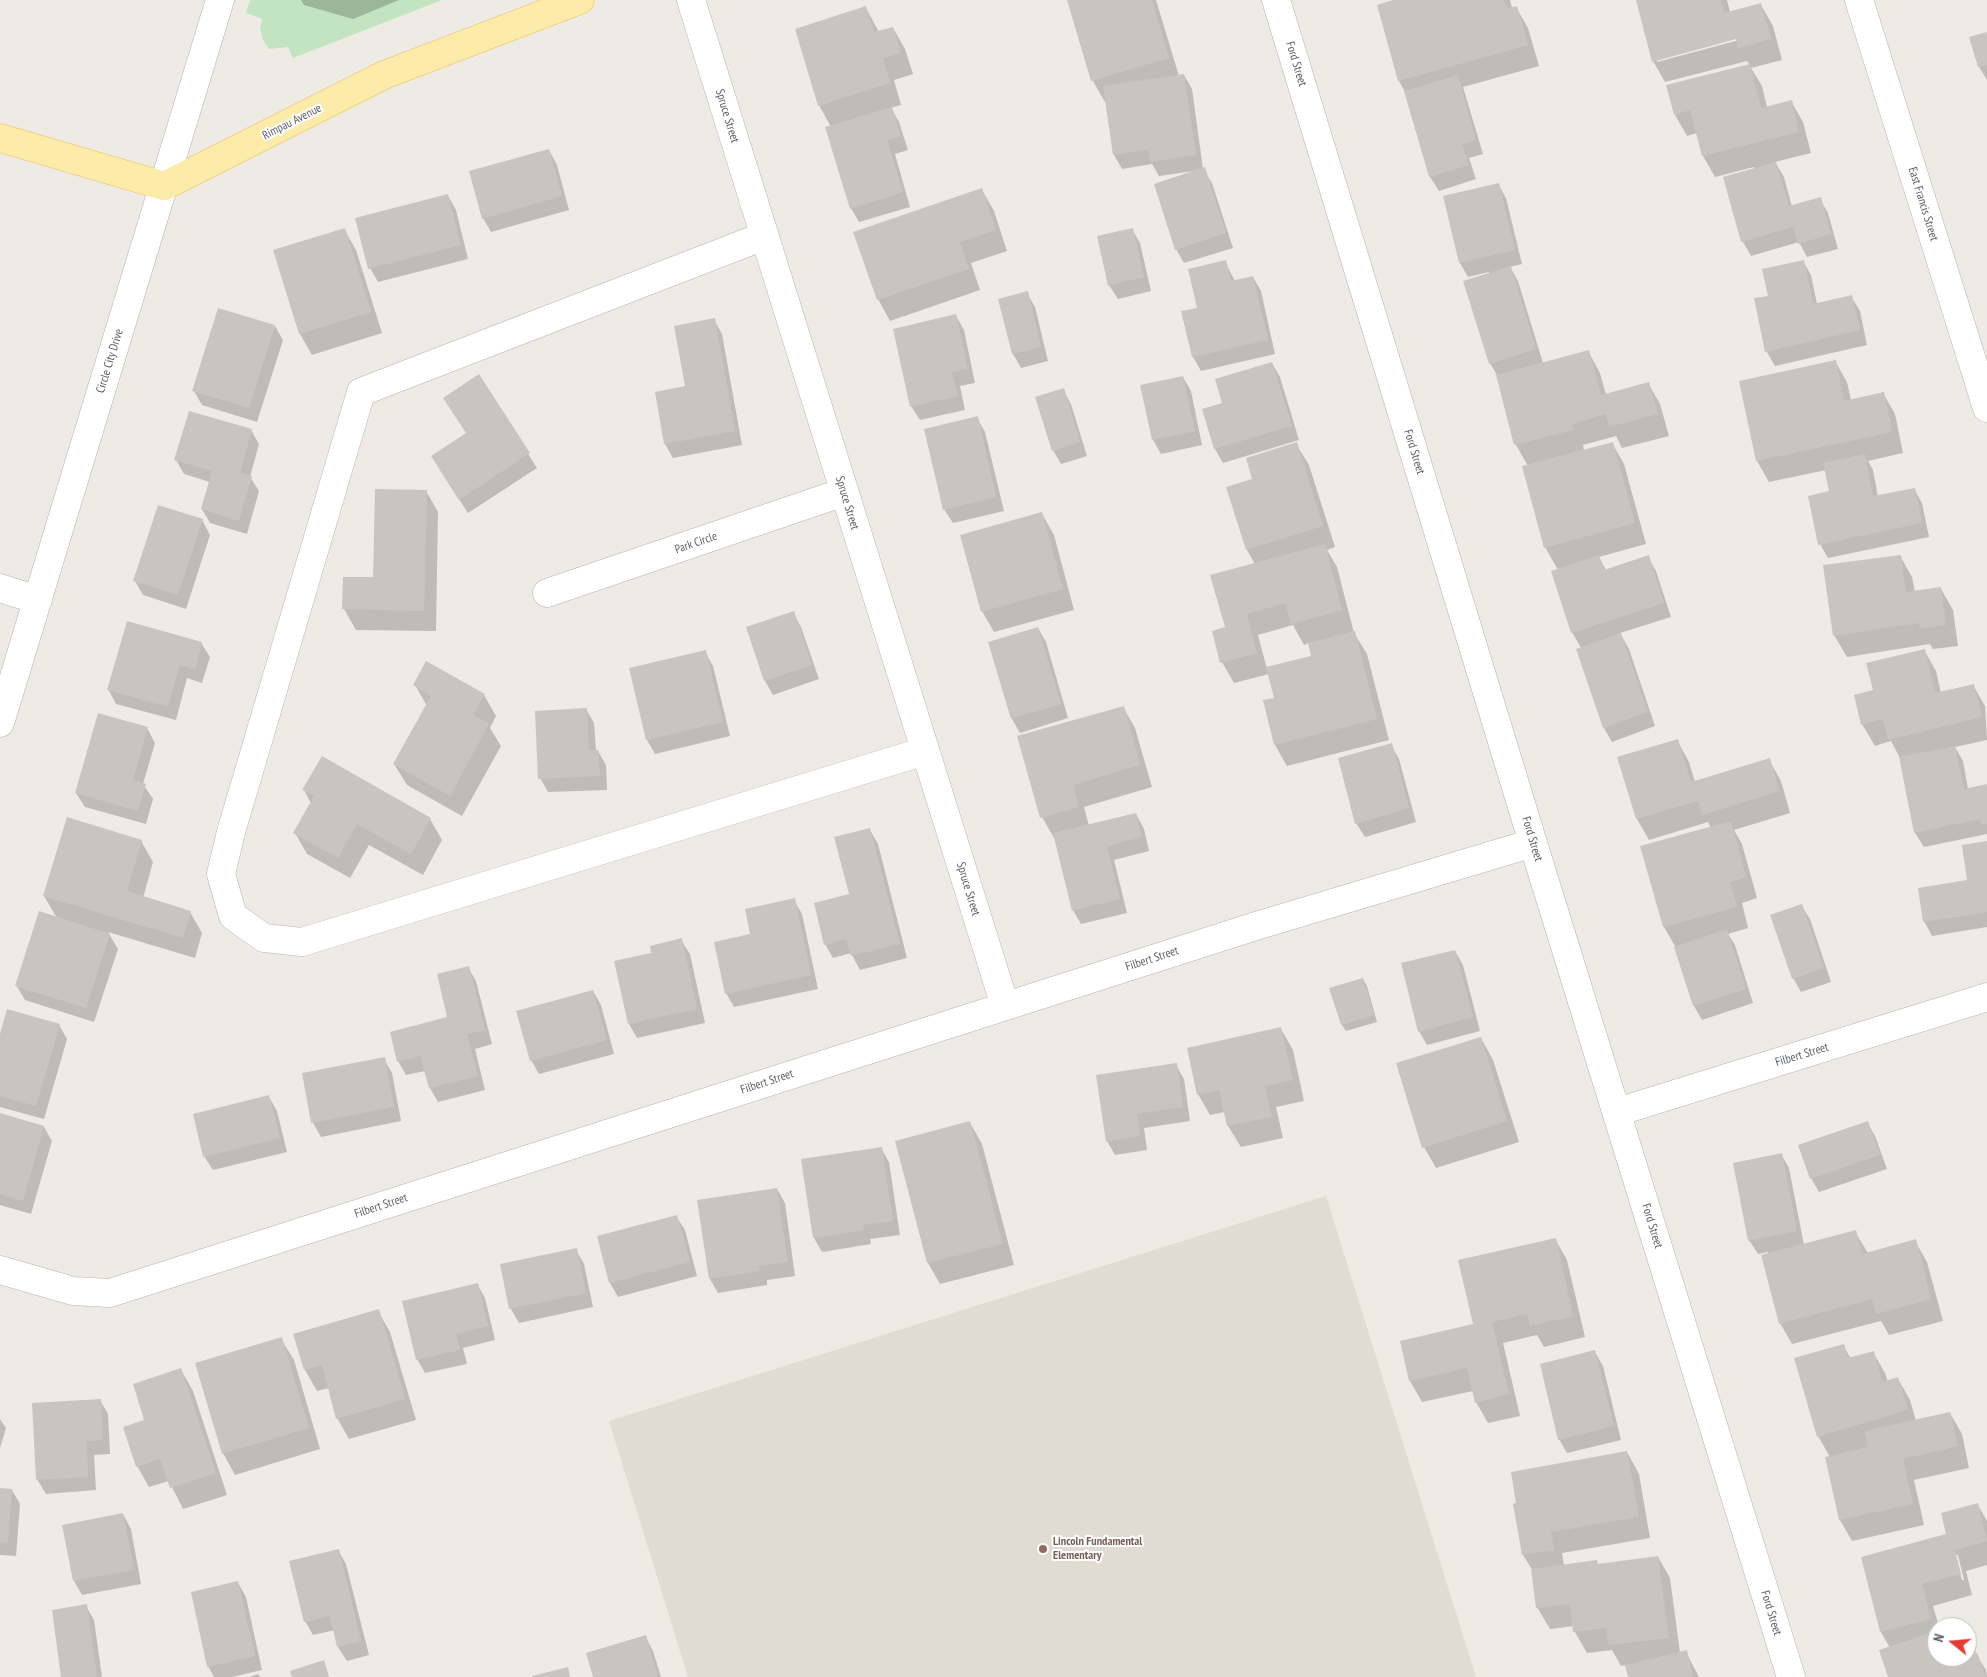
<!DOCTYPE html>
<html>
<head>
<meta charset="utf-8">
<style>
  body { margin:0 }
  #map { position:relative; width:1987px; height:1677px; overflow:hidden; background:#edebe3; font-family:"PT Sans Narrow",sans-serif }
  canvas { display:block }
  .north { position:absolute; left:1927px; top:1617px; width:50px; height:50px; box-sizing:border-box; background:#fff; border:1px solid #bdbfc1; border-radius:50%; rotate:287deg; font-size:14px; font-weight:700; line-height:20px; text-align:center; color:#5b5f63 }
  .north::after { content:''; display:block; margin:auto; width:18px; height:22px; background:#e33a34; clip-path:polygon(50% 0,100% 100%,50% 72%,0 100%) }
</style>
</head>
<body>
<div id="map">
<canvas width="1987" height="1677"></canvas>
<div class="north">N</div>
</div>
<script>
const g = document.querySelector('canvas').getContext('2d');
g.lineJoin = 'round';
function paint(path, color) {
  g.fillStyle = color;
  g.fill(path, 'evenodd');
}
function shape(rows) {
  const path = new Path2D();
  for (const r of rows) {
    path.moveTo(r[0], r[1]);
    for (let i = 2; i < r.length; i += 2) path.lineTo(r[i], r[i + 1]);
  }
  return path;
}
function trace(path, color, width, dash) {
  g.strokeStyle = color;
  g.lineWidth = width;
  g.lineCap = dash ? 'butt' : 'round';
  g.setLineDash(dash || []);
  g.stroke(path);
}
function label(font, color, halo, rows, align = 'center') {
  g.font = font + ' "PT Sans Narrow",sans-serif';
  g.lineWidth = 4;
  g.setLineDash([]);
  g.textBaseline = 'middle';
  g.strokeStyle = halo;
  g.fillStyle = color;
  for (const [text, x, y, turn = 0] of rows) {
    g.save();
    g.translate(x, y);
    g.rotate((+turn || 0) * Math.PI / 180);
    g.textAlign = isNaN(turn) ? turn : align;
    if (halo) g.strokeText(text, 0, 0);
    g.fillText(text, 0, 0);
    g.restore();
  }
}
paint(shape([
  [1326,1196,1476,1677,688,1677,609,1421]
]), '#e0dcd4');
paint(shape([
  [250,0,442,0,293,58,288,47,269,49,263,40,260,29,262,19,246,13]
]), '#c2e4c0');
paint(shape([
  [301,0,399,0,353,19,304,5],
  [1069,0,1156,0,1179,76,1184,75,1192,89,1203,169,1212,183,1233,248,1184,263,1176,249,1194,171,1159,176,1152,164,1122,169,1114,155,1106,101,1105,102,1093,81],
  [1398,0,1510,0,1512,8,1516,7,1528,28,1539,66,1463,87,1483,154,1469,158,1476,179,1439,191,1430,177,1405,92,1399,81],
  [1637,0,1727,0,1730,12,1761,5,1773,26,1782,60,1751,68,1762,86,1767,107,1791,101,1803,122,1811,153,1775,162,1784,177,1792,207,1820,199,1828,213,1838,249,1807,257,1799,242,1751,256,1743,242,1725,178,1755,169,1754,167,1715,177,1703,156,1697,133,1687,136,1675,115,1750,65,1747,61,1665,82,1653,61],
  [1742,37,1743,39,1657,62,1657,59],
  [866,8,879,32,893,28,905,49,913,74,894,80,901,105,891,108,899,122,908,150,895,154,910,207,859,222,851,208,831,127,819,105],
  [1987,33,1987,80,1979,67,1971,38],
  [549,150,557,165,569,210,491,232,483,218],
  [1498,184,1506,198,1522,264,1510,267,1518,281,1543,363,1588,351,1600,373,1606,395,1648,383,1660,404,1669,436,1622,448,1616,436,1583,445,1584,451,1612,443,1624,464,1646,544,1599,557,1606,570,1648,557,1656,571,1671,617,1620,633,1629,649,1655,726,1612,742,1604,728,1581,648,1572,632,1558,570,1545,547,1528,466,1516,445,1498,377,1490,363,1489,272,1468,277,1460,263],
  [982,190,994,211,1007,251,971,263,980,290,890,321,878,299],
  [448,196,456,210,468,259,378,282,370,268],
  [344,229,356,250,382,333,312,355,300,334,274,251],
  [1132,229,1140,243,1151,291,1118,299,1109,285],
  [1803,261,1811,275,1817,304,1851,296,1860,311,1867,345,1775,366,1767,352,1755,299,1769,297],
  [1225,262,1235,281,1253,277,1261,291,1275,354,1201,371,1193,357,1183,312,1198,309],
  [1027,293,1035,307,1048,361,1021,368,1013,354,1000,300],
  [956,316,964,330,975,383,960,386,965,410,920,420,911,406],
  [714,320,722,334,742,445,673,458,665,444,656,393,687,387],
  [275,326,283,340,257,422,202,405,194,391],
  [1835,361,1847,382,1851,400,1883,393,1895,414,1903,453,1868,461,1873,470,1878,497,1914,489,1922,503,1929,537,1828,558,1820,544,1830,492,1826,470,1769,482,1757,461,1741,382],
  [1272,363,1280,377,1299,440,1223,463,1215,449,1204,410,1224,404],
  [478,376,537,468,468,513,440,470,467,434],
  [1183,377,1191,391,1202,445,1161,454,1153,440],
  [1063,390,1071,404,1087,456,1061,464,1053,450],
  [977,418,985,432,1004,511,953,523,944,509],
  [251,430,259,444,250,477,259,491,247,534,210,523,202,509,210,482,184,474,176,460],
  [1296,444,1309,465,1335,547,1327,550,1337,567,1354,633,1367,654,1389,740,1287,766,1275,745,1264,701,1276,699,1269,674,1234,683,1222,662,1226,628,1255,564,1247,550,1228,488,1254,480],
  [1293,625,1304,645,1309,643,1313,657,1267,669,1258,635],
  [426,491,438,512,436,631,356,630,344,609,374,579],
  [1042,514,1054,535,1074,610,994,632,982,611],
  [202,520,210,535,186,609,143,595,135,581],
  [1900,556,1912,577,1915,592,1941,589,1953,610,1958,646,1933,649,1930,644,1847,657,1834,635],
  [793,613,801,627,819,679,773,695,765,681],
  [1038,628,1046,642,1068,718,1020,733,1012,719,989,643],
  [201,643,210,657,202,683,187,678,176,720,116,704,108,689],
  [1924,650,1936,671,1941,693,1973,685,1985,706,1987,740,1955,747,1963,761,1968,789,1987,785,1987,834,1924,847,1915,833,1900,758,1891,741,1875,746,1862,724,1875,691],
  [705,652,713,666,730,736,655,754,647,740,631,669],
  [415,685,484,695,496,716,490,728,501,746,462,816,407,785,394,764,427,706],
  [1123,707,1135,728,1152,787,1084,807,1089,826,1136,814,1144,829,1149,851,1114,860,1127,913,1081,924,1073,910,1056,838,1054,838,1042,817],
  [586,709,594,723,596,751,598,751,606,765,607,790,548,792,540,778],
  [147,728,155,743,143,784,153,799,146,824,85,807,76,793],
  [1677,740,1689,762,1695,782,1769,760,1781,781,1790,813,1734,830,1742,844,1757,898,1742,903,1748,928,1728,934,1735,945,1753,1003,1702,1020,1694,1006,1675,946,1664,927,1642,847,1711,828,1708,822,1649,840,1637,819,1619,758],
  [1391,745,1399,759,1416,822,1365,837,1356,823],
  [304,790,430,819,442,840,423,875,369,845,350,878,307,854,295,833,311,803],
  [870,830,878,844,907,958,860,970,851,953,833,958,825,944,850,895],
  [141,841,153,862,143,898,190,912,202,933,195,958,108,932,118,949,94,1022,25,1000,16,985,57,918,44,896],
  [1987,842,1987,927,1932,936,1924,921,1968,881],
  [794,900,802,914,818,989,734,1007,726,993,751,935],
  [1801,905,1810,919,1831,982,1801,992,1793,978],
  [681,940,690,954,705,1023,637,1038,629,1024,616,962,653,954],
  [1455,951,1463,965,1480,1031,1427,1045,1419,1031],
  [468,967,476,981,492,1044,475,1049,485,1090,438,1102,430,1088,425,1071,406,1075,398,1061,448,1018],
  [1363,979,1367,986,1377,1022,1346,1031,1342,1025,1331,989],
  [593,991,601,1005,614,1054,539,1074,531,1060],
  [59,1025,67,1039,44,1119,0,1107,0,1038],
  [1281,1029,1293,1050,1304,1101,1276,1107,1283,1138,1241,1147,1228,1126,1225,1112,1210,1115,1198,1094],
  [1481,1038,1493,1060,1519,1142,1436,1168,1424,1147],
  [384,1059,392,1073,401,1121,321,1137,313,1123,303,1074],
  [1176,1065,1184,1079,1190,1121,1144,1128,1147,1150,1115,1155,1107,1141],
  [269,1097,277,1111,287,1152,213,1170,204,1156],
  [0,1115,44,1127,52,1141,31,1214,0,1205],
  [1867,1122,1875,1136,1887,1169,1819,1192,1811,1178],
  [970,1123,982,1144,1014,1265,940,1284,928,1263,897,1142],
  [881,1148,889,1162,900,1235,870,1239,871,1244,822,1252,814,1238],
  [1781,1154,1789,1168,1804,1245,1855,1232,1868,1253,1915,1241,1927,1262,1943,1321,1889,1335,1881,1321,1792,1344,1780,1323,1768,1252,1758,1254,1749,1240],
  [777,1189,785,1203,795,1276,767,1280,767,1285,718,1293,710,1279],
  [676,1216,685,1230,697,1276,618,1297,610,1283,599,1237],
  [1555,1239,1567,1260,1585,1337,1544,1347,1537,1335,1503,1343,1520,1416,1488,1423,1476,1402,1473,1391,1422,1402,1410,1381,1402,1342,1474,1325],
  [576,1250,584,1264,593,1307,519,1323,511,1309,502,1265],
  [477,1284,485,1298,495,1340,463,1348,467,1364,425,1373,417,1359],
  [378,1311,390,1332,416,1420,349,1439,337,1418,329,1388,317,1391,305,1370,294,1335],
  [281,1339,294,1360,320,1449,235,1475,223,1453],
  [1843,1345,1851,1359,1873,1352,1885,1373,1888,1382,1898,1379,1910,1400,1916,1421,1950,1413,1962,1434,1969,1468,1914,1480,1924,1525,1852,1541,1840,1520,1830,1457,1818,1436],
  [1595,1352,1603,1366,1621,1440,1567,1453,1559,1439],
  [181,1370,193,1391,227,1495,183,1509,169,1481,149,1487,137,1466,146,1421],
  [100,1400,108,1414,110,1454,94,1455,96,1490,46,1494,37,1479],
  [0,1419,6,1428,0,1448],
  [1627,1452,1639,1474,1650,1538,1562,1553,1564,1565,1598,1565,1658,1557,1670,1578,1680,1653,1686,1652,1699,1677,1629,1677,1626,1665,1621,1666,1612,1650,1587,1653,1575,1632,1574,1626,1550,1629,1537,1607,1533,1571,1523,1555,1514,1505],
  [0,1489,12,1490,20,1504,16,1556,0,1555],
  [1978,1505,1987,1521,1987,1565,1966,1571,1972,1595,1933,1606,1939,1627,1937,1627,1937,1657,1967,1657,1967,1640,1986,1670,1987,1677,1890,1677,1890,1648,1881,1632,1862,1558,1947,1535],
  [1955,1555,1958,1555,1964,1580,1962,1580],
  [123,1514,131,1529,141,1584,82,1595,74,1581,63,1526],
  [338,1550,346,1564,369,1655,347,1661,338,1647,335,1630,313,1635,305,1621],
  [238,1583,246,1597,262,1670,232,1677,214,1677,208,1666],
  [86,1606,94,1620,102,1677,62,1677],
  [645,1636,653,1651,661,1677,594,1677],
  [258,1674,260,1677,249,1677]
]), '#0003');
paint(shape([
  [1067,0,1152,0,1169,58,1091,81],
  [1393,0,1504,0,1507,9,1517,6,1528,45,1398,81,1377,5],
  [1636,0,1721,0,1724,13,1761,3,1771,39,1738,48,1736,39,1652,62],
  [866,6,874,32,893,27,901,53,883,58,890,83,818,106,795,29],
  [1987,32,1987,65,1978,67,1969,37],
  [1750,64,1761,108,1792,100,1799,132,1702,156,1690,110,1674,115,1666,85],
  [1184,74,1196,155,1150,162,1148,149,1113,155,1103,86],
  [1458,75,1476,140,1462,144,1469,165,1429,177,1404,91],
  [892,107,901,136,887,140,903,192,850,209,825,127],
  [549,149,562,196,482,219,469,171],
  [1776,162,1789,206,1821,197,1831,234,1798,244,1793,227,1741,242,1723,177],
  [1205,167,1226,233,1175,250,1154,184],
  [1499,183,1515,250,1459,263,1443,196],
  [982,188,996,230,960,242,969,269,877,300,853,232],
  [448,194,461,245,368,269,355,218],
  [345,228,371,312,299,334,273,250],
  [1133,228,1144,277,1108,286,1097,236],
  [1226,260,1231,281,1253,276,1268,340,1192,357,1181,311,1197,308,1188,269],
  [1804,260,1813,304,1852,295,1860,330,1765,352,1754,298,1768,296,1762,269],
  [1511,266,1536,349,1489,364,1463,281],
  [1028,291,1041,347,1012,354,998,299],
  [218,308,275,325,249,408,192,391],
  [956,314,968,369,952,372,958,396,910,407,893,329],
  [715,318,735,431,664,444,655,392,685,386,674,326],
  [1589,350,1601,395,1649,382,1658,414,1609,427,1606,414,1572,424,1573,430,1514,445,1496,375],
  [1836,360,1844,401,1884,392,1892,432,1756,461,1739,381],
  [1272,362,1292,426,1214,449,1202,409,1222,403,1215,379],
  [479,374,530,453,459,500,431,456,466,433,443,398],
  [1183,376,1195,431,1152,440,1140,385],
  [1064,388,1080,442,1052,451,1035,397],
  [189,411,252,429,240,473,252,476,239,521,201,509,212,471,174,460],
  [978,416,996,497,943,510,924,429],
  [1297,442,1323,526,1246,550,1226,487,1252,479,1246,458],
  [1613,442,1635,523,1544,548,1522,466],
  [1865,454,1873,496,1915,488,1922,523,1818,545,1808,496,1829,491,1823,463],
  [375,489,427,490,424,611,342,609,343,577,373,577],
  [158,505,203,519,178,595,133,581],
  [1042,512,1063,589,981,612,960,535],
  [1325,544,1342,610,1291,624,1285,603,1247,614,1257,653,1220,663,1212,631,1225,627,1210,575],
  [1599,555,1604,570,1649,555,1664,603,1571,633,1551,571],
  [1901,555,1906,592,1941,587,1946,625,1920,629,1919,623,1833,636,1823,565],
  [794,611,812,665,764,681,746,627],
  [127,621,202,642,195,669,180,665,168,707,107,690],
  [1038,627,1061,704,1011,719,988,642],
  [1355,631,1377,719,1274,745,1263,700,1274,698,1266,667,1311,656,1308,643],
  [1621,633,1648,712,1603,728,1576,649],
  [1925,649,1935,693,1974,684,1982,717,1888,740,1883,719,1861,725,1854,695,1873,690,1866,663],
  [706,650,723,722,646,740,629,668],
  [426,661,485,694,473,715,489,724,450,796,393,764,431,696,413,685],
  [1124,706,1140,765,1073,785,1079,807,1040,818,1017,736],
  [587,708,589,750,598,750,600,776,538,779,535,711],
  [98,713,148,727,133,780,146,784,138,811,75,793],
  [1678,739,1691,782,1770,758,1779,791,1702,815,1698,801,1636,819,1617,757],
  [1392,743,1409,808,1355,824,1338,758],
  [1955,746,1964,789,1987,784,1987,824,1981,825,1980,819,1914,833,1899,757],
  [322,756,431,818,411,854,357,824,338,858,293,833,314,796,302,790],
  [1136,813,1142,837,1107,846,1120,899,1072,911,1053,833],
  [67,817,142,840,127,891,191,911,183,938,43,896],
  [1731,821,1746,877,1730,882,1737,907,1663,927,1640,846],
  [870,828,900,944,851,956,846,939,824,945,814,903,849,894,834,837],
  [1987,841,1987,912,1923,922,1918,888,1967,880,1962,845],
  [795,898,811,975,725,994,714,942,750,934,745,909],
  [1802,904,1824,968,1792,979,1770,915],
  [39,911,110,934,86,1008,15,986],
  [1727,929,1746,989,1693,1006,1674,947],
  [682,938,697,1009,628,1024,614,961,651,953,650,946],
  [1455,950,1473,1017,1418,1032,1401,963],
  [469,966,485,1030,467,1034,478,1076,429,1088,420,1056,397,1062,390,1032,447,1017,437,974],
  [1363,978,1374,1015,1341,1025,1329,988],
  [593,990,607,1040,530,1061,516,1011],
  [7,1009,60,1024,36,1106,0,1096,0,1034],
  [1281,1027,1293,1080,1265,1086,1272,1117,1227,1126,1219,1090,1197,1095,1187,1048],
  [1481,1037,1507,1121,1422,1148,1396,1063],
  [385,1057,394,1107,311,1123,302,1073],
  [1177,1063,1183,1107,1137,1114,1140,1136,1106,1142,1096,1075],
  [269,1095,280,1138,203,1157,193,1114],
  [0,1113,44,1126,23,1201,0,1194],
  [970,1121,1003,1244,927,1263,895,1141],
  [1868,1121,1880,1155,1810,1179,1798,1145],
  [882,1147,893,1221,863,1225,864,1230,813,1238,801,1159],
  [1782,1153,1797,1231,1748,1241,1733,1163],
  [777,1188,788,1262,759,1266,760,1271,709,1279,697,1200],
  [677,1215,690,1262,609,1283,597,1236],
  [1856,1230,1862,1254,1916,1239,1931,1299,1876,1314,1872,1299,1779,1324,1761,1255],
  [1556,1238,1573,1316,1530,1326,1527,1314,1492,1322,1509,1394,1475,1403,1467,1368,1409,1381,1400,1341,1473,1324,1458,1260],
  [577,1248,586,1293,509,1309,500,1264],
  [478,1283,488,1326,456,1334,460,1350,416,1360,402,1301],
  [379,1309,405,1399,336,1419,322,1365,304,1370,293,1334],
  [282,1337,309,1428,222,1454,195,1363],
  [1844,1344,1848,1358,1874,1351,1882,1382,1898,1377,1908,1410,1817,1437,1794,1358],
  [1595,1350,1614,1426,1558,1440,1540,1364],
  [181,1368,216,1473,170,1488,160,1459,136,1467,123,1427,144,1420,133,1384],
  [101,1399,103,1440,87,1441,88,1477,36,1480,32,1403],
  [1950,1412,1958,1446,1903,1459,1913,1504,1839,1520,1825,1457,1868,1447,1864,1431],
  [1627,1451,1639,1517,1551,1532,1554,1550,1522,1555,1513,1504,1516,1503,1511,1472],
  [0,1488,12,1489,8,1543,0,1542],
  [1978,1503,1987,1541,1955,1550,1961,1574,1922,1584,1931,1619,1880,1632,1861,1557,1946,1534,1941,1513],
  [123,1513,134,1570,73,1581,62,1525],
  [339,1549,361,1641,337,1647,330,1616,304,1622,289,1561],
  [1658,1556,1669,1638,1608,1645,1606,1628,1573,1632,1570,1604,1536,1608,1531,1569,1597,1560,1598,1564],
  [238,1581,255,1656,207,1667,191,1592],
  [87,1604,97,1677,61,1677,52,1610],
  [1937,1631,1937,1657,1967,1657,1967,1637,1978,1655,1986,1677,1888,1677,1879,1650],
  [646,1635,658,1677,593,1677,586,1653],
  [1687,1650,1693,1677,1628,1677,1625,1665],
  [324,1660,329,1677,292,1677,290,1671],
  [568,1667,570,1677,532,1677,532,1676]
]), '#c8c5c0');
const minor = shape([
  [691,0,1005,1006],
  [1276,0,1533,843,1791,1677],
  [1859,0,1987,408],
  [764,236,361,392,231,832,221,874,233,916,264,938,302,942,925,751],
  [0,588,38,600],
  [547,593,844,492],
  [0,723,220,0],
  [1617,1112,1987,997],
  [0,1270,73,1291,110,1293,1256,926,1533,843]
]);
const major = shape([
  [0,138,164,186,384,75,580,0]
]);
trace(minor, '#b1b4b8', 29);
trace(major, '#ecbe5d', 29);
trace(minor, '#fff', 28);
trace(major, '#fceba9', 28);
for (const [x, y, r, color] of [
  [1043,1549,5,"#8d6e63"]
]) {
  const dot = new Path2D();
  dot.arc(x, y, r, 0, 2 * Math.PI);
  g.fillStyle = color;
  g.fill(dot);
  trace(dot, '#fff', 2);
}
label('12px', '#5b5f63', '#fff', [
  ["Ford Street",1296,64,73],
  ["Spruce Street",727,116,73],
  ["Rimpau Avenue",292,122,-27],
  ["East Francis Street",1923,204,73],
  ["Circle City Drive",110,361,-73],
  ["Ford Street",1414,452,73],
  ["Spruce Street",847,503,73],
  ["Park Circle",696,543,-19],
  ["Ford Street",1532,839,73],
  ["Spruce Street",968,889,73],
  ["Filbert Street",1152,959,-18],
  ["Filbert Street",1802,1055,-17],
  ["Filbert Street",767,1082,-18],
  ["Filbert Street",381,1206,-18],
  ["Ford Street",1652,1226,73],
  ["Ford Street",1771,1613,73]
]);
label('bold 12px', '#785e54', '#fff', [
  ["Lincoln Fundamental",1053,1542],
  ["Elementary",1053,1556]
], 'left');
</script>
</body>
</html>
